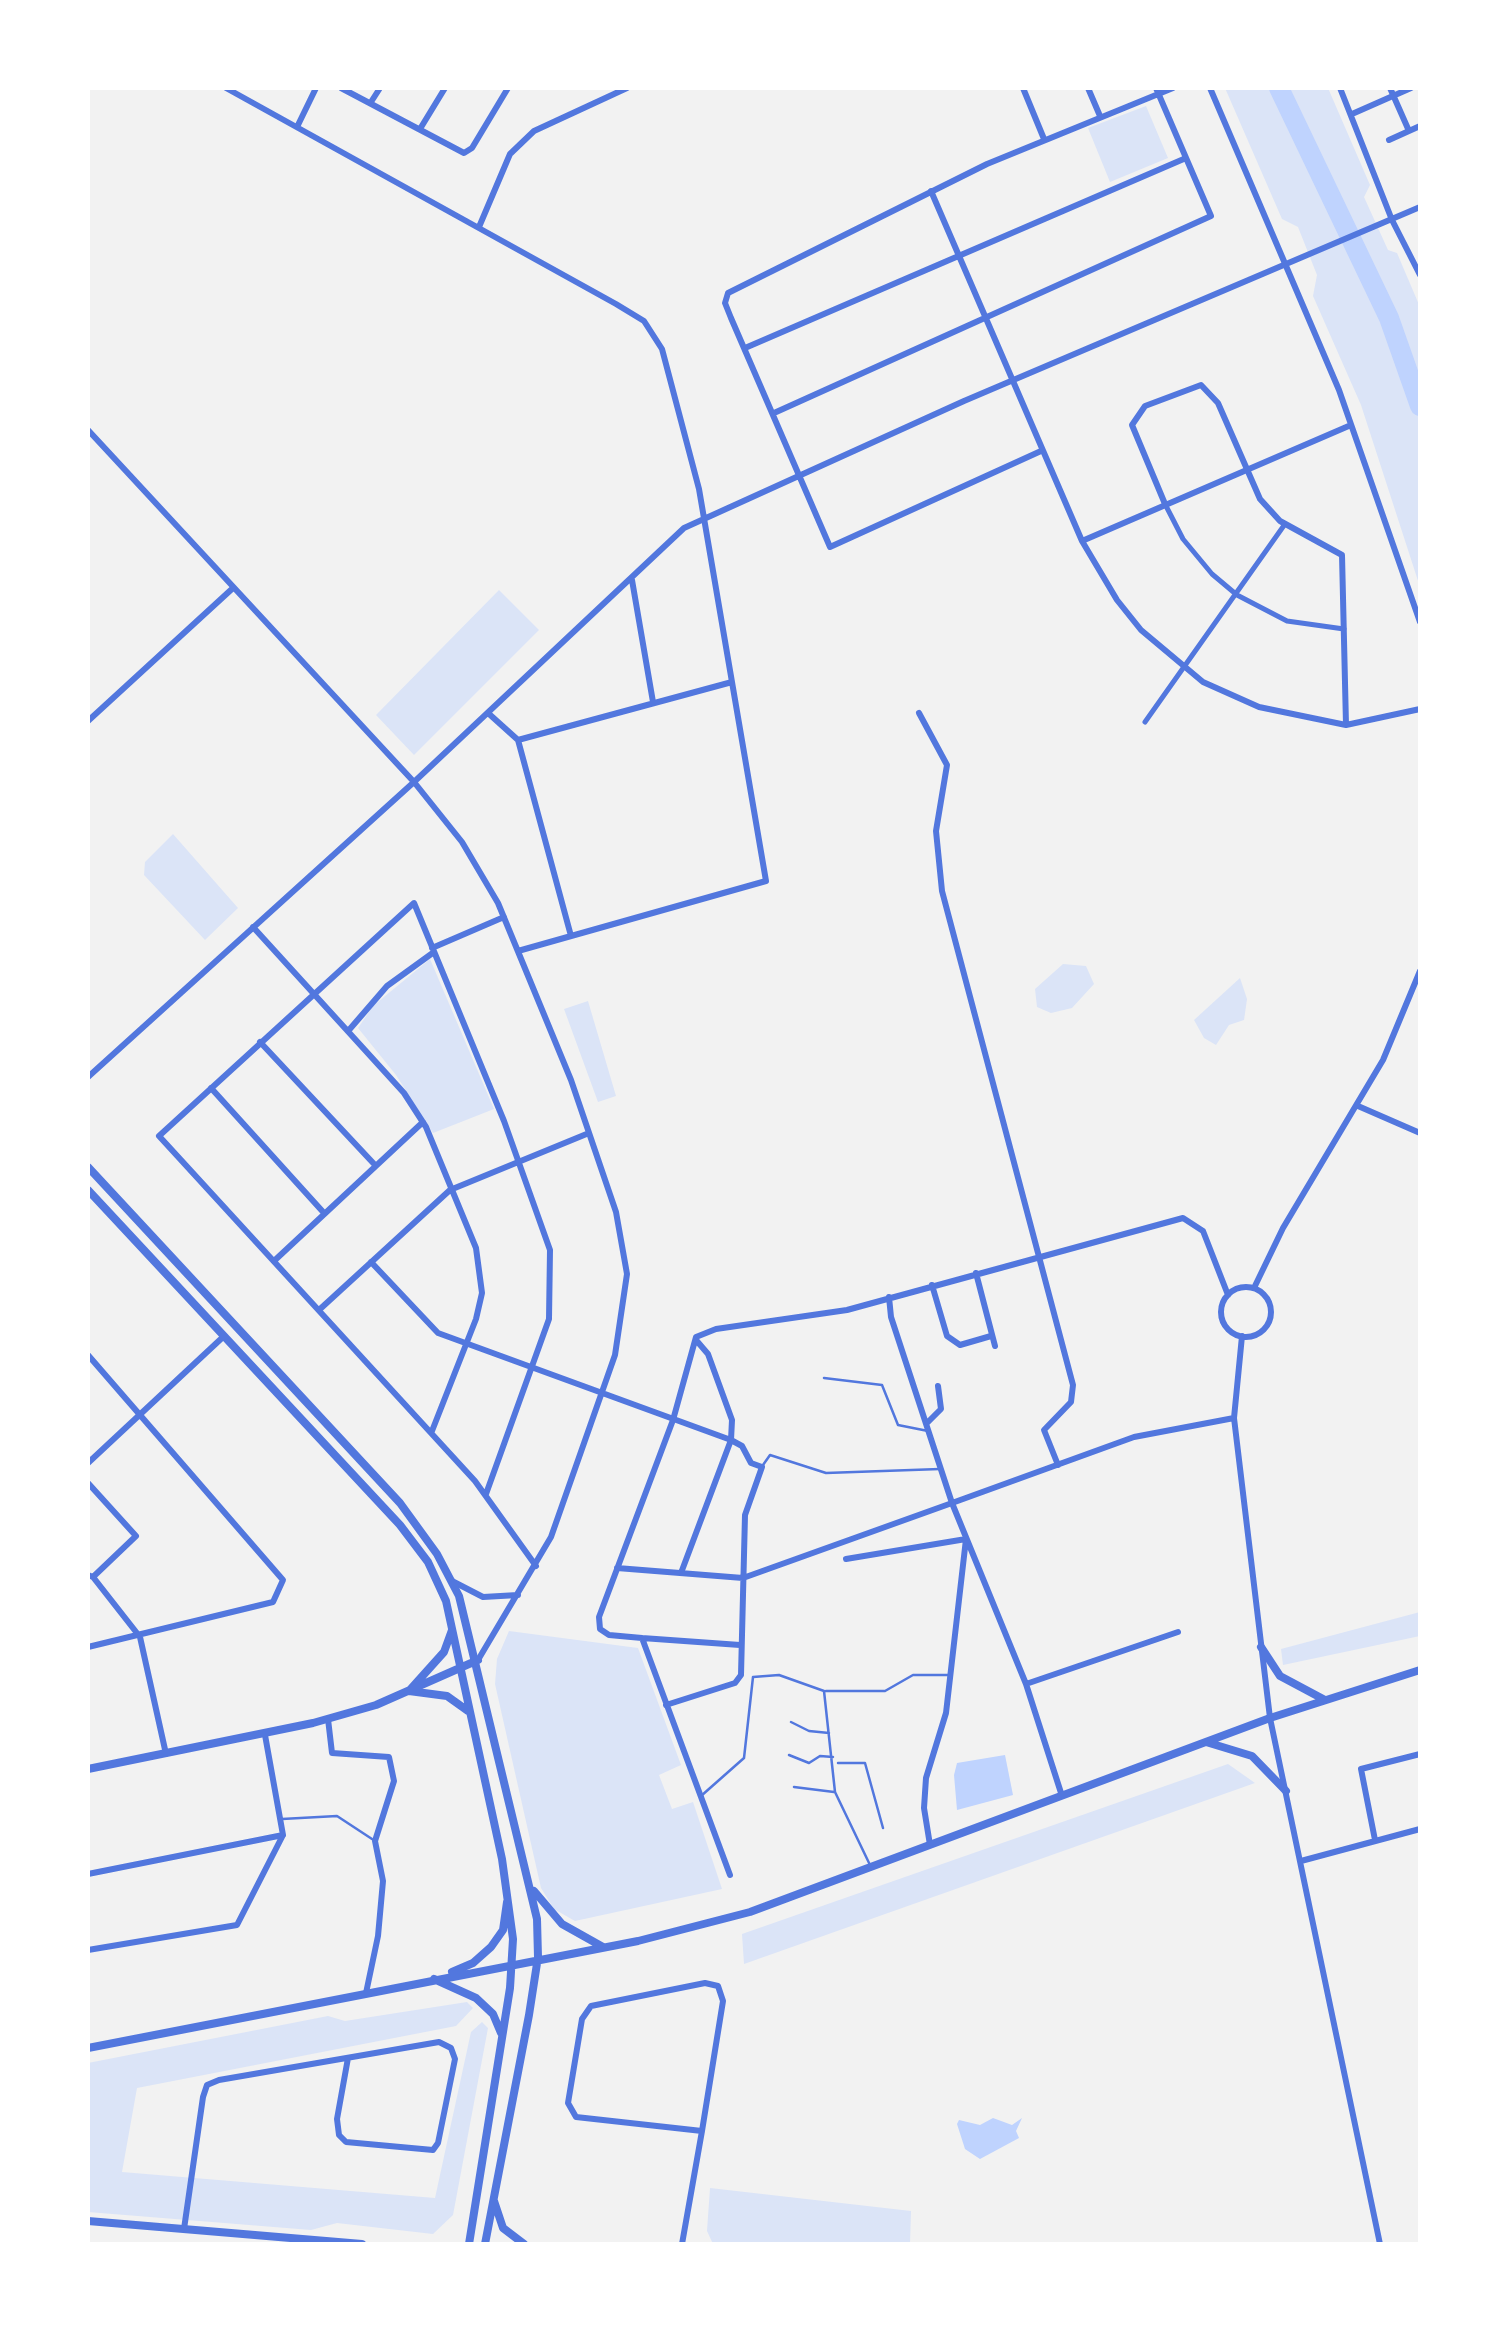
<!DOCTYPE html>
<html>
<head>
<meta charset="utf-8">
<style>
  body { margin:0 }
  #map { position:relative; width:1508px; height:2332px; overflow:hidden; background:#f2f2f2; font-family:"Zilla Slab",serif }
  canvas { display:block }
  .frame { position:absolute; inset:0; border:90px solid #fff; pointer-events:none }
</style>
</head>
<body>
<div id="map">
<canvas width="1508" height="2332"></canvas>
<div class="frame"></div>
</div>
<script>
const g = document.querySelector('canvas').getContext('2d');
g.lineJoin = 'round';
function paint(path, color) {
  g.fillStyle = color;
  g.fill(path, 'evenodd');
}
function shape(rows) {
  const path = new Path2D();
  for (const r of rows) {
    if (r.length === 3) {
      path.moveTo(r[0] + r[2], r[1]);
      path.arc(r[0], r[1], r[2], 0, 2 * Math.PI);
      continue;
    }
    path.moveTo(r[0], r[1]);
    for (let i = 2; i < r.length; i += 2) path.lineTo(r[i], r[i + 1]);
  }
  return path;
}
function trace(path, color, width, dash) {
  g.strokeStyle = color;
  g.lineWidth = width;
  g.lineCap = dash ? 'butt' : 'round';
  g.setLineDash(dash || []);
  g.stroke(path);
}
paint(shape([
  [1225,88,1328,88,1370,185,1364,197,1388,250,1397,253,1420,307,1420,587,1361,405,1313,296,1317,275,1298,227,1282,219],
  [1146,106,1168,158,1110,182,1088,128],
  [499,590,539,630,414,755,376,715],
  [173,834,238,908,205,940,144,875,145,862],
  [430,959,494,1109,433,1133,396,1075,358,1028,373,1006],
  [1063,964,1086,966,1094,984,1072,1008,1051,1013,1037,1007,1035,989],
  [1240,978,1247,999,1244,1020,1229,1025,1216,1045,1204,1038,1194,1020],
  [588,1001,616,1096,598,1102,564,1009],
  [1420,1612,1420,1636,1283,1665,1281,1649],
  [509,1631,638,1648,681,1765,659,1775,672,1809,693,1802,722,1889,575,1921,554,1909,541,1888,495,1684,497,1659],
  [1228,1764,1255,1783,744,1964,742,1934],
  [467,2002,473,2008,456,2026,137,2088,122,2172,435,2198,471,2032,482,2022,488,2028,453,2215,433,2234,337,2223,311,2230,88,2212,88,2063,328,2016,345,2021],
  [710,2188,911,2211,910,2244,713,2244,707,2231]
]), '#dbe4f7');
paint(shape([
  [1005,1755,1013,1795,957,1810,954,1775,957,1763],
  [993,2118,1012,2125,1022,2118,1016,2131,1019,2138,980,2159,965,2149,957,2124,959,2120,980,2125]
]), '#bfd3fe');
trace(shape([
  [1279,88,1389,318,1420,406]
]), '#bfd3fe', 20);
trace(shape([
  [824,1378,882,1385,898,1425,928,1431],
  [763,1465,770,1455,826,1473,940,1469],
  [826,1691,885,1691,913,1675,948,1675],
  [791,1722,809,1731,829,1733],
  [789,1755,809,1763,820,1756,833,1757],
  [838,1763,865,1763,883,1828],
  [794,1787,834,1792],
  [701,1796,744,1758,753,1677,779,1675,824,1691,835,1792,870,1865],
  [282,1819,337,1816,372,1839]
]), '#5277de', 2.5);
trace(shape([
  [1165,504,1183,539,1212,574,1237,595,1287,621,1344,629],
  [1145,722,1285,524]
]), '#5277de', 5);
trace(shape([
  [226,88,616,304,644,321,662,349,699,489,766,881,518,951],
  [341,88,464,153,472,148,508,88],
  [1023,88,1044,139],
  [1088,88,1100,116],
  [1210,88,1339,390,1420,622],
  [1340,88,1392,220,1420,275],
  [1390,88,1409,131],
  [371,102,380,88],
  [1352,114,1411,88],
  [298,125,316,88],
  [420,129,445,88],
  [1389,140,1420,126],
  [931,191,1082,541,1117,600,1141,630,1203,682,1259,707,1346,725,1420,709],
  [479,227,510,154,534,131,627,88],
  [745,348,1186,158],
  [774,413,1211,216,1156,88],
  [88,430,414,782,462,842,498,903,571,1080,616,1212,627,1274,615,1355,551,1537,478,1660],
  [1041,451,830,547,731,318,725,303,728,293,987,164,1173,88],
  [1165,504,1132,425,1145,406,1201,385,1218,403,1260,499,1280,521,1342,555,1346,725],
  [1082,541,1351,425],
  [632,580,653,702],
  [488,713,518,740,732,682],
  [919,713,947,765,936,831,942,891,1073,1385,1071,1402,1044,1430,1058,1465],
  [88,721,233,588],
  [518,740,571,936],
  [253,927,404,1093,426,1127,476,1248,482,1293,476,1319,432,1431],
  [432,948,504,917],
  [349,1030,387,986,434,952],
  [260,1042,375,1165],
  [88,1077,414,782,684,528,964,401,1420,207],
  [211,1088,324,1213],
  [1358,1106,1420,1133],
  [274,1261,423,1122],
  [371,1262,438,1333,731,1440,742,1446,751,1463,762,1467,745,1515,741,1675,735,1683,666,1705],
  [976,1273,995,1346],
  [932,1285,947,1336,960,1345,991,1336],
  [1246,1312,25],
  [1254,1288,1283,1228,1383,1060,1420,971],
  [319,1310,450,1190,589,1133],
  [1242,1336,1234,1418,1270,1718,1380,2244],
  [88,1355,283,1580,273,1602,88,1647],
  [927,1423,941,1409,938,1386],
  [88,1463,223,1337],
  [88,1483,136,1536,93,1577,88,1575],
  [486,1494,549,1319,550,1250,504,1121,414,903,159,1136,475,1481,536,1566],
  [846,1559,966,1539,946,1713,926,1778,924,1808,930,1845],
  [617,1568,743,1578,952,1503,891,1317,889,1297],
  [681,1573,731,1440,732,1420,708,1354,696,1340],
  [93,1577,140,1637,166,1754],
  [452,1581,483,1597,518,1595],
  [642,1638,740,1645],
  [1026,1684,1178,1632],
  [328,1719,332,1753,389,1757,394,1781,375,1841,383,1881,378,1936,366,1993],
  [1062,1796,1026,1684,952,1503,1134,1437,1234,1418],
  [1375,1840,1361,1769,1420,1754],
  [1301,1861,1420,1829],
  [88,1874,283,1835],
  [730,1875,642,1638,609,1635,600,1629,599,1617,673,1420,696,1337,716,1329,847,1310,1183,1218,1203,1231,1228,1295],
  [88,1950,237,1925,283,1835,265,1735],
  [184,2229,203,2097,207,2085,219,2080,439,2042,451,2048,455,2059,438,2143,433,2150,346,2142,339,2135,337,2119,348,2058],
  [682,2244,702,2131,723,2001,718,1986,705,1983,591,2006,582,2019,568,2103,576,2117,702,2131]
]), '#5277de', 6);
trace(shape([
  [88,1167,400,1503,437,1554,459,1596,537,1919,538,1957,529,2015,485,2244],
  [88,1190,400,1525,428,1562,446,1601,502,1859,513,1939,510,1988,469,2244],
  [452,1630,444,1652,409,1691,447,1696,468,1711],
  [1261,1647,1280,1676,1325,1700],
  [1206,1742,1252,1756,1286,1791],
  [88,1769,313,1723,376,1705,478,1660],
  [534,1891,562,1924,603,1947],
  [452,1972,473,1963,491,1947,503,1930,507,1902],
  [434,1979,476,1998,493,2014,501,2033],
  [88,2048,638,1941,750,1912,1270,1718,1420,1670],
  [494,2201,503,2228,524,2244],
  [88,2221,362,2244]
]), '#5277de', 8);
</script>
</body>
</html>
